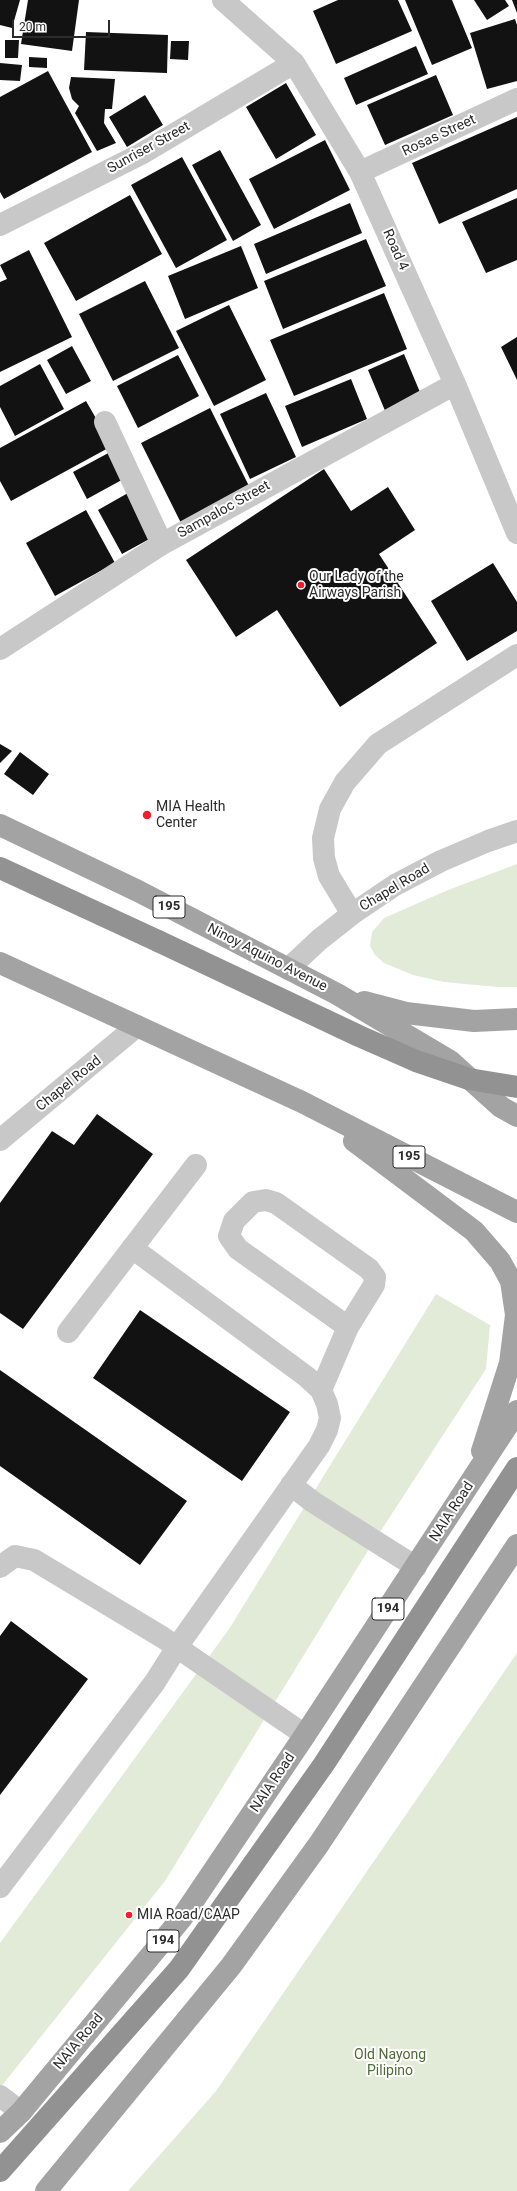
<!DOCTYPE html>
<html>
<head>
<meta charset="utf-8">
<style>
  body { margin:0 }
  #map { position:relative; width:517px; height:2191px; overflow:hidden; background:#fff; font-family:Roboto,sans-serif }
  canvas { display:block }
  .scale { position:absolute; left:12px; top:20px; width:98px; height:18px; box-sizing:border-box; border:2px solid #2b2b2b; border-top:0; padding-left:5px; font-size:12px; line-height:14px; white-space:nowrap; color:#2b2b2b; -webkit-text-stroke:3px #fff; paint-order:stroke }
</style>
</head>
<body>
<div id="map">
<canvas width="517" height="2191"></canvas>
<div class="scale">20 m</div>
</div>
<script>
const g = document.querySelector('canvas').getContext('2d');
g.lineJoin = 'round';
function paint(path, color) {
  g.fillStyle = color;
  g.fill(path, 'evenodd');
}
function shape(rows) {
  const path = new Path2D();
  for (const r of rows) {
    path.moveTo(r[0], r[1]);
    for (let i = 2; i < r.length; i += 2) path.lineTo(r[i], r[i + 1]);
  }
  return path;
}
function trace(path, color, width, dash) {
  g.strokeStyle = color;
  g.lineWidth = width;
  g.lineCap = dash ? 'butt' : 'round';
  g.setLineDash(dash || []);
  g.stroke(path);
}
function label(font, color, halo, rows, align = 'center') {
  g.font = font + ' Roboto,sans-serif';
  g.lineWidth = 4;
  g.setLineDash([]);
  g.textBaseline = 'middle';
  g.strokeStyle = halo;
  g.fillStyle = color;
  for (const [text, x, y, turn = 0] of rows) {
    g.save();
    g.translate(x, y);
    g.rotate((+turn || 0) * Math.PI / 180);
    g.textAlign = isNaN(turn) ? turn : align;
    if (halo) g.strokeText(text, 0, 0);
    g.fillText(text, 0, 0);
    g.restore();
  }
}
paint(shape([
  [517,864,517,987,498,987,444,982,413,975,384,963,375,955,370,946,372,932,384,918,448,890],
  [436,1294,490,1325,486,1369,369,1549,165,1881,0,2088,0,1943,229,1629],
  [517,1653,517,2191,128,2191,216,2091]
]), '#e2ebd7');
paint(shape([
  [0,0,20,0,12,28,0,25],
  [28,0,79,0,72,51,21,44],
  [338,0,398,0,412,31,336,64,313,11],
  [405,0,452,0,472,48,432,65],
  [474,0,505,0,509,6,487,20],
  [512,0,517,0,517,13],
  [515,19,517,25,517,81,487,89,470,33],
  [86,32,168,35,167,73,84,70],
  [5,40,19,40,18,58,5,58],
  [171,41,189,41,188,60,170,59],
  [416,46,428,74,356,105,344,78],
  [29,57,47,58,47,68,29,67],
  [0,63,22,65,20,81,0,80],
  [48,71,92,152,4,199,0,192,0,97],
  [436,75,453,115,385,145,367,105],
  [71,77,115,79,112,109,105,109,104,123,116,143,97,151,75,113,79,106,72,99,69,88],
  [286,83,316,135,276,159,246,107],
  [145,95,163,125,127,147,109,117],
  [517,117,517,189,439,224,412,163],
  [325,140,350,190,274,229,249,179],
  [220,150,261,225,233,241,192,165],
  [182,157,227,240,176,268,131,185],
  [130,195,162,254,76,301,44,243],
  [517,198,517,260,486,273,462,222],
  [350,203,362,233,266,274,254,244],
  [366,239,386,286,283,329,264,281],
  [241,246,258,288,185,319,168,276],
  [29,250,72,337,0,372,0,282,7,279,0,265],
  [145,281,179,348,113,381,79,314],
  [384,293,407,349,294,396,270,340],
  [229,305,266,380,214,406,176,331],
  [517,337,517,380,501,347],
  [72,346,91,381,66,394,47,360],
  [404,354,422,397,386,413,368,370],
  [178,355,199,396,138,428,117,386],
  [40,364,64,409,15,436,0,407,0,386],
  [351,379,367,419,302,447,285,406],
  [266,393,296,457,250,479,220,414],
  [86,401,112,446,11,501,0,481,0,448],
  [210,408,253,494,184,529,141,443],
  [114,450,129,476,87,499,73,472],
  [324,469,351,511,388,487,415,530,379,554,437,643,340,707,277,610,236,637,186,560],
  [128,493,153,537,122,554,98,510],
  [86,510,115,563,55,596,26,543],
  [493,563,517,602,517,631,467,661,431,601],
  [0,744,12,751,0,763],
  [20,752,49,774,33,795,4,774],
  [97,1114,153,1154,23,1329,0,1313,0,1203,52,1131,74,1145],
  [140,1310,290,1412,242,1481,93,1378],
  [0,1370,187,1501,140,1565,0,1466],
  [11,1621,88,1679,0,1795,0,1636]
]), '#121212');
trace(shape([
  [223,0,294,63,360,172,455,384,517,533],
  [360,172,517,99],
  [0,225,141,154,294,63],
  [105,422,162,544],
  [0,649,162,544,455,384],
  [352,914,329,876,324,858,323,838,330,809,345,782,378,744,517,655],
  [288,969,319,940,352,914,395,885,441,861,488,841,517,831],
  [0,1140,137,1026],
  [68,1332,196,1165],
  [321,1390,348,1327,374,1285,375,1277,369,1269,276,1203,266,1200,253,1202,234,1221,229,1236,238,1249,348,1327],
  [291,1485,313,1502,416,1567],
  [0,1567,15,1556,34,1560,162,1637,305,1735],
  [0,1887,155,1682,177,1647,319,1446,327,1430,330,1418,327,1404,321,1390,307,1377,132,1248],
  [0,2096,21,2112]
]), '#c8c8c8', 22);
trace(shape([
  [0,825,138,891,337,994,450,1061,501,1107,517,1116],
  [0,963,302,1102,517,1212],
  [364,1002,406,1013,474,1021,517,1019],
  [354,1141,474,1231,500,1261,511,1281,516,1315,510,1363,482,1451],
  [0,2132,21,2112,181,1919,305,1735,517,1411],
  [46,2191,231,1966,319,1844,517,1545]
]), '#a3a3a3', 22);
trace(shape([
  [0,868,158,941],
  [0,2171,179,1969,324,1764,517,1468]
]), '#929292', 22);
trace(shape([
  [158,941,359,1036,416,1061,469,1079,517,1087]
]), '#929292', 22);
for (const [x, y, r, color] of [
  [301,585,4,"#f21e2f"],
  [147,815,5,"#f21e2f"],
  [129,1915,4,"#f21e2f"]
]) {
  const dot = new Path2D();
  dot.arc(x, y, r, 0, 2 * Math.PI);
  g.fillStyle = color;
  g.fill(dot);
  trace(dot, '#fff', 1.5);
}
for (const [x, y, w] of [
  [169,907,32],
  [409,1157,32],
  [388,1609,32],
  [163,1941,32]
]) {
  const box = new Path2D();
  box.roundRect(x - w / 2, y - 11, w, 22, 3);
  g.fillStyle = '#fff';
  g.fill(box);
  trace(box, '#2b2b2b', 1);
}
label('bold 13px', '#2b2b2b', null, [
  ["195",169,907],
  ["195",409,1157],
  ["194",388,1609],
  ["194",163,1941]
]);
label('14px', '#2b2b2b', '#fff', [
  ["Rosas Street",439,136,-25],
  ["Sunriser Street",149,148,-29],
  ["Road 4",395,250,66],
  ["Sampaloc Street",224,510,-29],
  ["Chapel Road",395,888,-31],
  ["Ninoy Aquino Avenue",267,958,27],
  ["Chapel Road",69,1084,-39],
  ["NAIA Road",452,1512,-57],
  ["NAIA Road",273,1783,-56],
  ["NAIA Road",79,2042,-50]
]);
label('14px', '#2b2b2b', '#fff', [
  ["Our Lady of the",309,577],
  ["Airways Parish",309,593],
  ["MIA Health",156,807],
  ["Center",156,823],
  ["MIA Road/CAAP",137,1915]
], 'left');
label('14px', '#4f6a36', '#fff', [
  ["Old Nayong",390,2055],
  ["Pilipino",390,2071]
]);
</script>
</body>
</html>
